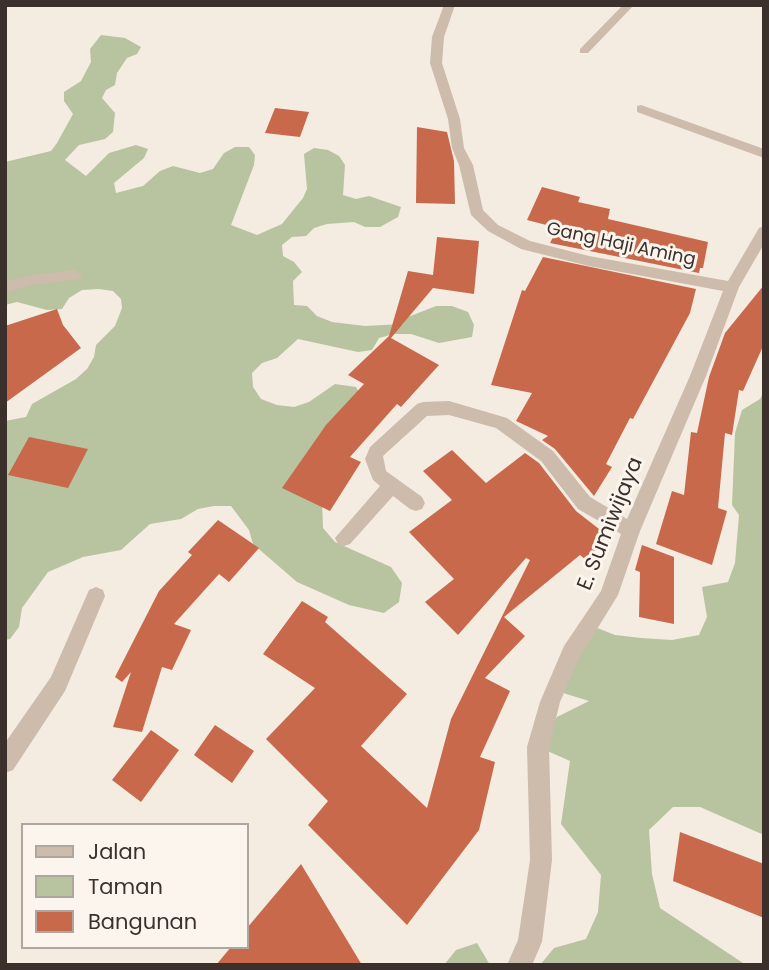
<!DOCTYPE html>
<html>
<head>
<meta charset="utf-8">
<style>
  body { margin:0 }
  #map { position:relative; width:769px; height:970px; overflow:hidden; background:#f4ebe1; font-family:Poppins,sans-serif }
  canvas { display:block }
  .frame { position:absolute; inset:0; border:7px solid #3b302b; pointer-events:none }
  .legend { position:absolute; left:21px; top:823px; width:228px; height:126px; box-sizing:border-box; background:#fbf5ee; border:2px solid #aea6a0; margin:0; padding:9px 12px; list-style:none; font-size:21px; color:#3b302b }
  .legend li { display:flex; align-items:center; gap:14px; height:35px }
  .legend b { width:35px; border:2px solid #aea6a0 }
</style>
</head>
<body>
<div id="map">
<canvas width="769" height="970"></canvas>
<div class="frame"></div>
<ul class="legend">
<li><b style="height:9px;background:#cdbbac"></b>Jalan</li>
<li><b style="height:19px;background:#b8c4a0"></b>Taman</li>
<li><b style="height:19px;background:#c8694b"></b>Bangunan</li>
</ul>
</div>
<script>
const g = document.querySelector('canvas').getContext('2d');
g.lineJoin = 'round';
function paint(path, color) {
  g.fillStyle = color;
  g.fill(path, 'evenodd');
}
function shape(rows) {
  const path = new Path2D();
  for (const r of rows) {
    path.moveTo(r[0], r[1]);
    for (let i = 2; i < r.length; i += 2) path.lineTo(r[i], r[i + 1]);
  }
  return path;
}
function label(font, color, halo, rows, align = 'center') {
  g.font = font + ' Poppins,sans-serif';
  g.lineWidth = 6;
  g.setLineDash([]);
  g.textBaseline = 'middle';
  g.strokeStyle = halo;
  g.fillStyle = color;
  for (const [text, x, y, turn = 0] of rows) {
    g.save();
    g.translate(x, y);
    g.rotate((+turn || 0) * Math.PI / 180);
    g.textAlign = isNaN(turn) ? turn : align;
    if (halo) g.strokeText(text, 0, 0);
    g.fillText(text, 0, 0);
    g.restore();
  }
}
paint(shape([
  [101,35,125,38,141,47,137,54,127,58,117,73,115,85,106,90,102,98,115,113,113,132,105,139,79,145,65,160,86,176,109,153,136,145,148,149,144,158,114,183,116,193,143,186,160,171,173,166,200,173,213,169,224,153,235,147,249,147,255,155,254,165,231,225,257,235,282,224,303,198,307,189,304,154,314,148,328,150,339,156,345,165,343,195,356,199,369,196,401,207,398,217,380,227,365,227,354,222,327,224,314,228,306,236,292,237,282,245,283,256,294,262,302,272,293,281,294,305,307,306,317,316,332,322,365,326,403,324,408,317,436,306,452,306,468,312,474,325,472,337,439,343,411,334,394,334,379,338,372,350,358,352,298,339,277,358,262,363,252,373,253,387,261,399,277,405,294,407,309,402,335,384,356,387,364,400,322,501,323,528,335,542,391,567,402,583,399,602,384,613,349,605,297,582,253,544,249,530,231,506,214,506,198,509,181,519,150,524,121,550,83,557,48,572,22,608,19,627,10,639,5,640,5,421,26,417,32,404,76,379,87,369,94,357,96,345,115,326,122,308,121,299,113,291,99,289,82,290,69,298,62,309,47,310,17,302,5,305,5,162,51,151,57,143,73,114,64,101,64,92,81,81,91,62,90,49],
  [764,391,764,835,700,807,673,807,649,830,652,874,660,908,746,965,540,965,554,948,586,939,598,912,601,875,561,824,570,761,543,749,547,734,557,717,589,701,560,692,587,624,615,635,641,638,672,640,699,635,707,617,702,587,728,582,735,563,739,515,732,505,735,433,742,410,760,399],
  [477,943,490,965,444,965,456,950]
]), '#b8c4a0');
paint(shape([
  [275,108,309,112,300,137,265,133],
  [417,127,447,132,454,161,455,204,416,203],
  [542,187,580,197,578,202,610,209,608,219,708,242,703,268,700,268,699,273,550,243,558,228,527,220],
  [437,237,479,241,474,294,433,288,391,338,439,365,401,407,397,404,350,457,361,462,330,511,282,488,326,425,364,384,348,375,389,336,408,271,433,275],
  [543,257,696,289,690,313,633,419,630,418,606,464,612,467,594,496,555,449,542,440,548,436,516,421,532,393,491,385,522,290,525,291],
  [764,285,764,344,743,391,739,390,732,435,725,433,718,508,727,511,712,565,656,544,672,491,684,495,691,432,697,433,709,377,725,333],
  [57,309,63,325,81,348,5,403,5,326],
  [29,437,88,449,68,488,8,475],
  [452,450,486,483,525,453,539,463,576,511,608,536,586,560,580,555,504,617,525,636,485,678,510,691,480,757,495,762,479,830,407,925,308,825,328,801,266,739,315,688,263,654,302,601,328,617,325,622,407,694,361,746,427,808,451,719,530,560,526,558,458,635,425,602,454,579,409,532,452,500,423,471],
  [218,520,259,548,229,582,219,574,174,624,191,630,172,670,162,667,142,732,113,727,131,672,122,682,115,677,159,591,192,555,188,552],
  [642,545,674,557,674,624,639,617,640,572,635,570],
  [215,725,254,751,232,783,194,755],
  [151,730,179,750,141,802,112,780],
  [680,832,764,864,764,918,673,881],
  [301,864,362,965,216,965,231,947,247,947,247,928]
]), '#c8694b');
paint(shape([
  [444,5,455,5,444,37,442,63,460,119,464,148,473,165,483,210,498,225,530,241,589,256,728,281,759,228,764,226,764,244,739,287,706,376,640,531,618,595,578,660,560,702,549,747,552,860,542,942,532,965,507,965,518,940,530,860,527,747,540,702,564,646,601,591,621,534,578,509,541,461,496,428,449,415,427,416,383,456,386,471,422,497,425,503,422,509,416,511,410,509,393,496,350,544,344,546,338,544,335,538,380,486,373,480,365,459,370,447,417,404,423,402,449,401,507,418,553,451,590,497,627,519,690,376,723,291,589,266,521,249,488,231,471,215,459,165,452,148,448,119,430,63,432,37,444,5],
  [623,5,634,5,588,53,580,53,580,49,623,5],
  [641,105,764,149,764,158,637,112,637,106,641,105],
  [75,270,82,275,80,279,31,285,5,293,5,282,31,275,75,270],
  [96,587,103,590,105,596,65,691,13,770,5,773,5,743,51,677,89,590,96,587]
]), '#cdbbac');
label('18px', '#3b302b', '#fbf5ee', [
  ["Gang Haji Aming",621,245,12]
]);
label('21px', '#3b302b', '#fbf5ee', [
  ["E. Sumiwijaya",611,524,-68]
]);
</script>
</body>
</html>
